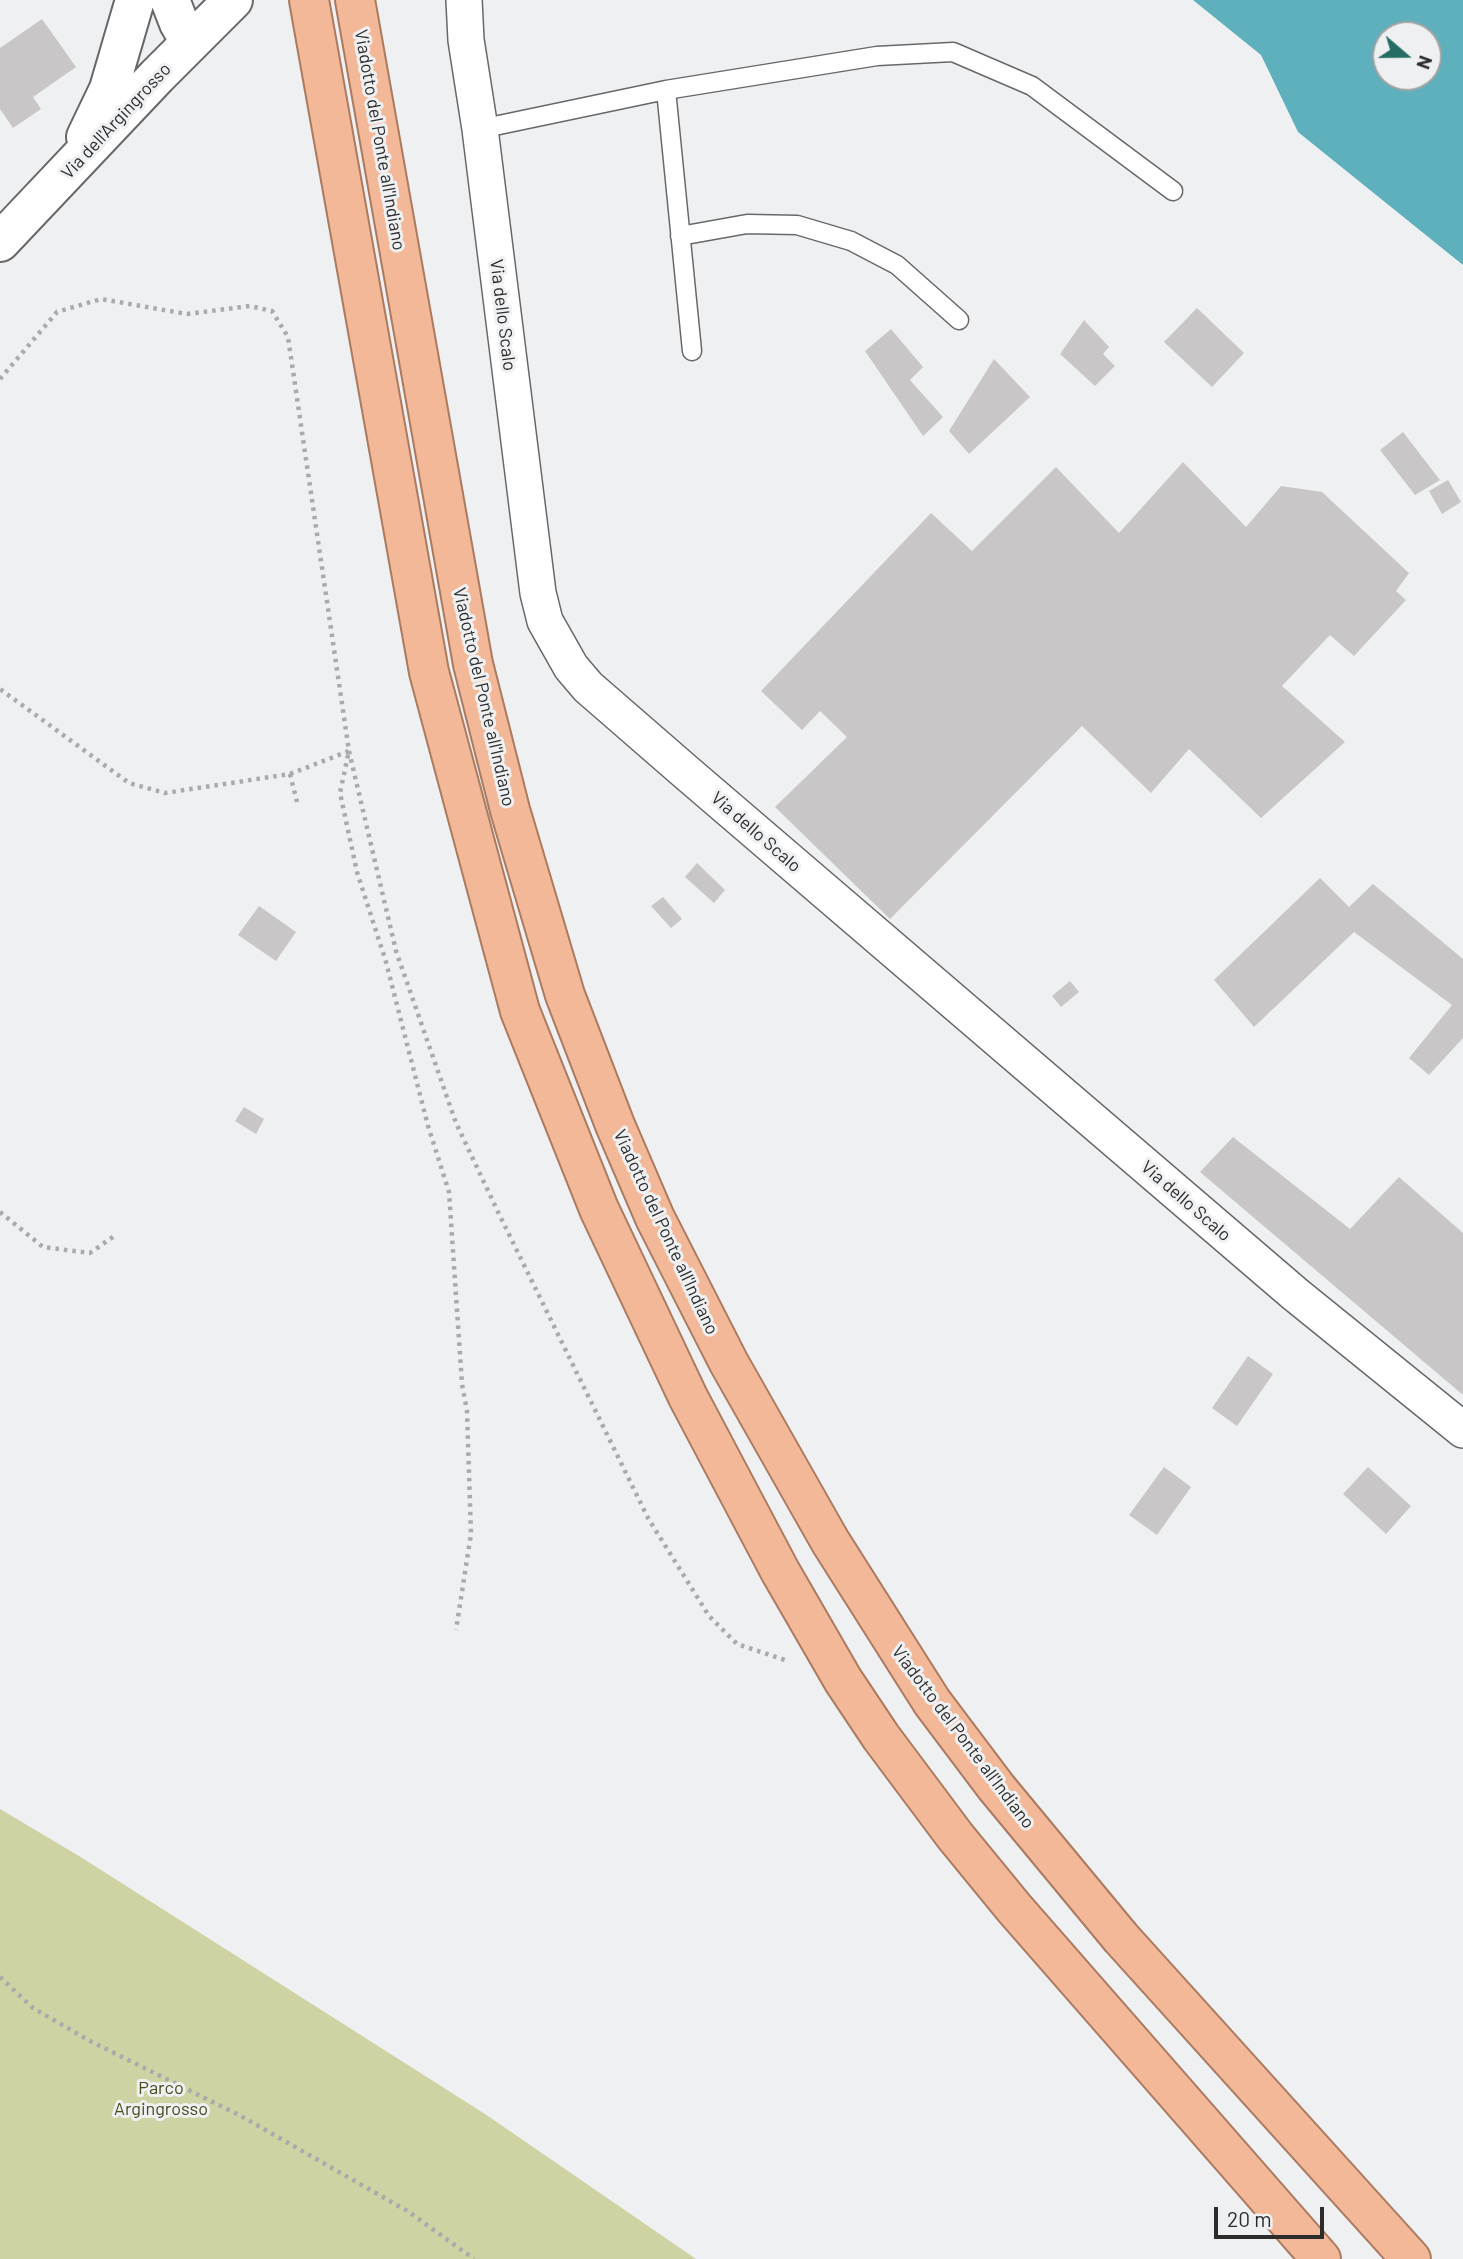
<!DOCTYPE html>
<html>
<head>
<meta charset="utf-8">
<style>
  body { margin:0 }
  #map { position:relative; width:1463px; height:2259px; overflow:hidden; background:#eff0f2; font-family:Barlow,sans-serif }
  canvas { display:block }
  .north { position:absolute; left:1372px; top:21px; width:70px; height:70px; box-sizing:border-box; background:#eff0f2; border:2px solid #a1a2a3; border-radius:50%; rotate:110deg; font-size:19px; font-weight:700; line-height:28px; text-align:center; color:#2c2c2d }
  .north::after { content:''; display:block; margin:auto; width:24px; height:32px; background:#256d64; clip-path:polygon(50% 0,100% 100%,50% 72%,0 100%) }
  .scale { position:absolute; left:1214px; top:2207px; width:110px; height:32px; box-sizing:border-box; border:4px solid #2c2c2d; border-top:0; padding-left:9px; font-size:21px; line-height:24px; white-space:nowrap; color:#2c2c2d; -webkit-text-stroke:5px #eff0f2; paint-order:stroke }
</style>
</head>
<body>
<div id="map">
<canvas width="1463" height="2259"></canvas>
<div class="north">N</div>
<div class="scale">20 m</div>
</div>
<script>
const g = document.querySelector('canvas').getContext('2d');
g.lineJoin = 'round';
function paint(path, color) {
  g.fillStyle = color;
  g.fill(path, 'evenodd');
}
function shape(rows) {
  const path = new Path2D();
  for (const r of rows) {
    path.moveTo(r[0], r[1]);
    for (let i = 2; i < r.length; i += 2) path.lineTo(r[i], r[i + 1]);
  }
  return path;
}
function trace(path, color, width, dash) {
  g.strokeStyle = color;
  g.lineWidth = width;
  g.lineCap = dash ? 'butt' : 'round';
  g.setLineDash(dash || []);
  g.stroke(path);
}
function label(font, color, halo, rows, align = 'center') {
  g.font = font + ' Barlow,sans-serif';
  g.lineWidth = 6;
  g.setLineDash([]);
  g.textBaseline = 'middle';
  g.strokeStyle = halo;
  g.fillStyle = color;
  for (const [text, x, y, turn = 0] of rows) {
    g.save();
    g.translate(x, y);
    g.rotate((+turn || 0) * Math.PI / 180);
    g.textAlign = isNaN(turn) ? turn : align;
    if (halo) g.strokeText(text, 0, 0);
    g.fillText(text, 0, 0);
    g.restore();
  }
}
paint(shape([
  [0,1809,79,1856,485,2114,696,2259,0,2259]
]), '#cfd2a2');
paint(shape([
  [1193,0,1463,0,1463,265,1298,132,1261,55],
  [1386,35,1428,35,1428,77,1386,77]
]), '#5db0bc');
paint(shape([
  [42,19,76,67,33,97,41,109,13,128,0,109,0,48],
  [1197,308,1244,353,1212,387,1164,342],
  [1084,320,1109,347,1103,354,1115,366,1095,386,1060,354],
  [891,329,923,367,910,380,943,417,923,436,865,351],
  [994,359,1030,397,969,454,949,431],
  [1403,432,1440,480,1415,495,1380,450],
  [1183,462,1246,527,1281,486,1322,492,1409,573,1396,591,1406,600,1354,656,1330,635,1282,686,1345,742,1261,818,1189,749,1151,793,1082,726,890,919,775,807,847,737,820,711,802,730,761,691,931,513,972,551,1056,467,1119,533],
  [1448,480,1461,502,1442,514,1429,491],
  [697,863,725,890,714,903,685,877],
  [1320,878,1349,907,1373,884,1463,959,1463,1038,1429,1075,1409,1058,1452,1005,1354,932,1254,1027,1214,980],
  [663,897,682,919,671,928,651,906],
  [259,906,296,932,276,961,238,935],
  [1070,981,1079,992,1061,1007,1052,996],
  [244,1107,264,1119,256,1134,235,1121],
  [1233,1137,1350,1229,1399,1177,1463,1233,1463,1395,1200,1172],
  [1248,1356,1273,1374,1237,1426,1212,1408],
  [1164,1467,1191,1487,1157,1535,1129,1515],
  [1368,1467,1411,1506,1386,1534,1343,1494]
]), '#c9c6c7');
const service = shape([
  [666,90,692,351],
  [480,129,666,90,877,56,953,52,1032,86,1173,191],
  [680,236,747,224,797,225,851,241,897,265,959,320]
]);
const minor = shape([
  [464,0,466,40,480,129,538,593,545,621,571,667,588,687,687,773,1295,1294,1463,1430]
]);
const tertiary = shape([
  [170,0,179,23,190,42],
  [86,137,109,89,135,0],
  [0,242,157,76,233,0]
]);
const trunk = shape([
  [309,0,429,672,520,1011,599,1209,688,1397,780,1571,843,1680,881,1737,955,1836,1014,1908,1321,2259],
  [355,0,473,664,510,810,565,995,615,1125,655,1218,729,1363,830,1541,932,1702,996,1787,1121,1938,1411,2259]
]);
trace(service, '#67686a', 21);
trace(minor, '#67686a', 38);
trace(tertiary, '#67686a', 42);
trace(trunk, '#aa7b61', 42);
trace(shape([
  [0,379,57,312,101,299,187,314,250,306,272,311,288,337,349,751,290,774,165,793,129,783,0,689],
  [349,751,396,951,456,1123,499,1214,648,1518,709,1616,737,1644,788,1661],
  [348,755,340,793,357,872,386,962,428,1126,449,1192,462,1384,467,1411,471,1534,456,1630],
  [290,774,297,802],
  [0,1212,43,1247,90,1253,117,1234],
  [0,1977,33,2008,90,2041,241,2116,409,2212,474,2259]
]), '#a9aaab', 4.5, [3.5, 5]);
trace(service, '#fff', 18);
trace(minor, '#fff', 35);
trace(tertiary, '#fff', 38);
trace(trunk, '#f2b897', 38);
label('18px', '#2c2c2d', '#eff0f2', [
  ["Via dell'Argingrosso",116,121,-47],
  ["Viadotto del Ponte all'Indiano",380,140,80],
  ["Via dello Scalo",503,315,83],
  ["Viadotto del Ponte all'Indiano",484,697,77],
  ["Via dello Scalo",756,832,41],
  ["Via dello Scalo",1186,1201,41],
  ["Viadotto del Ponte all'Indiano",666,1232,65],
  ["Viadotto del Ponte all'Indiano",963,1737,53]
]);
label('18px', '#484a1b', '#eff0f2', [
  ["Parco",161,2088],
  ["Argingrosso",161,2109]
]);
</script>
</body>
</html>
